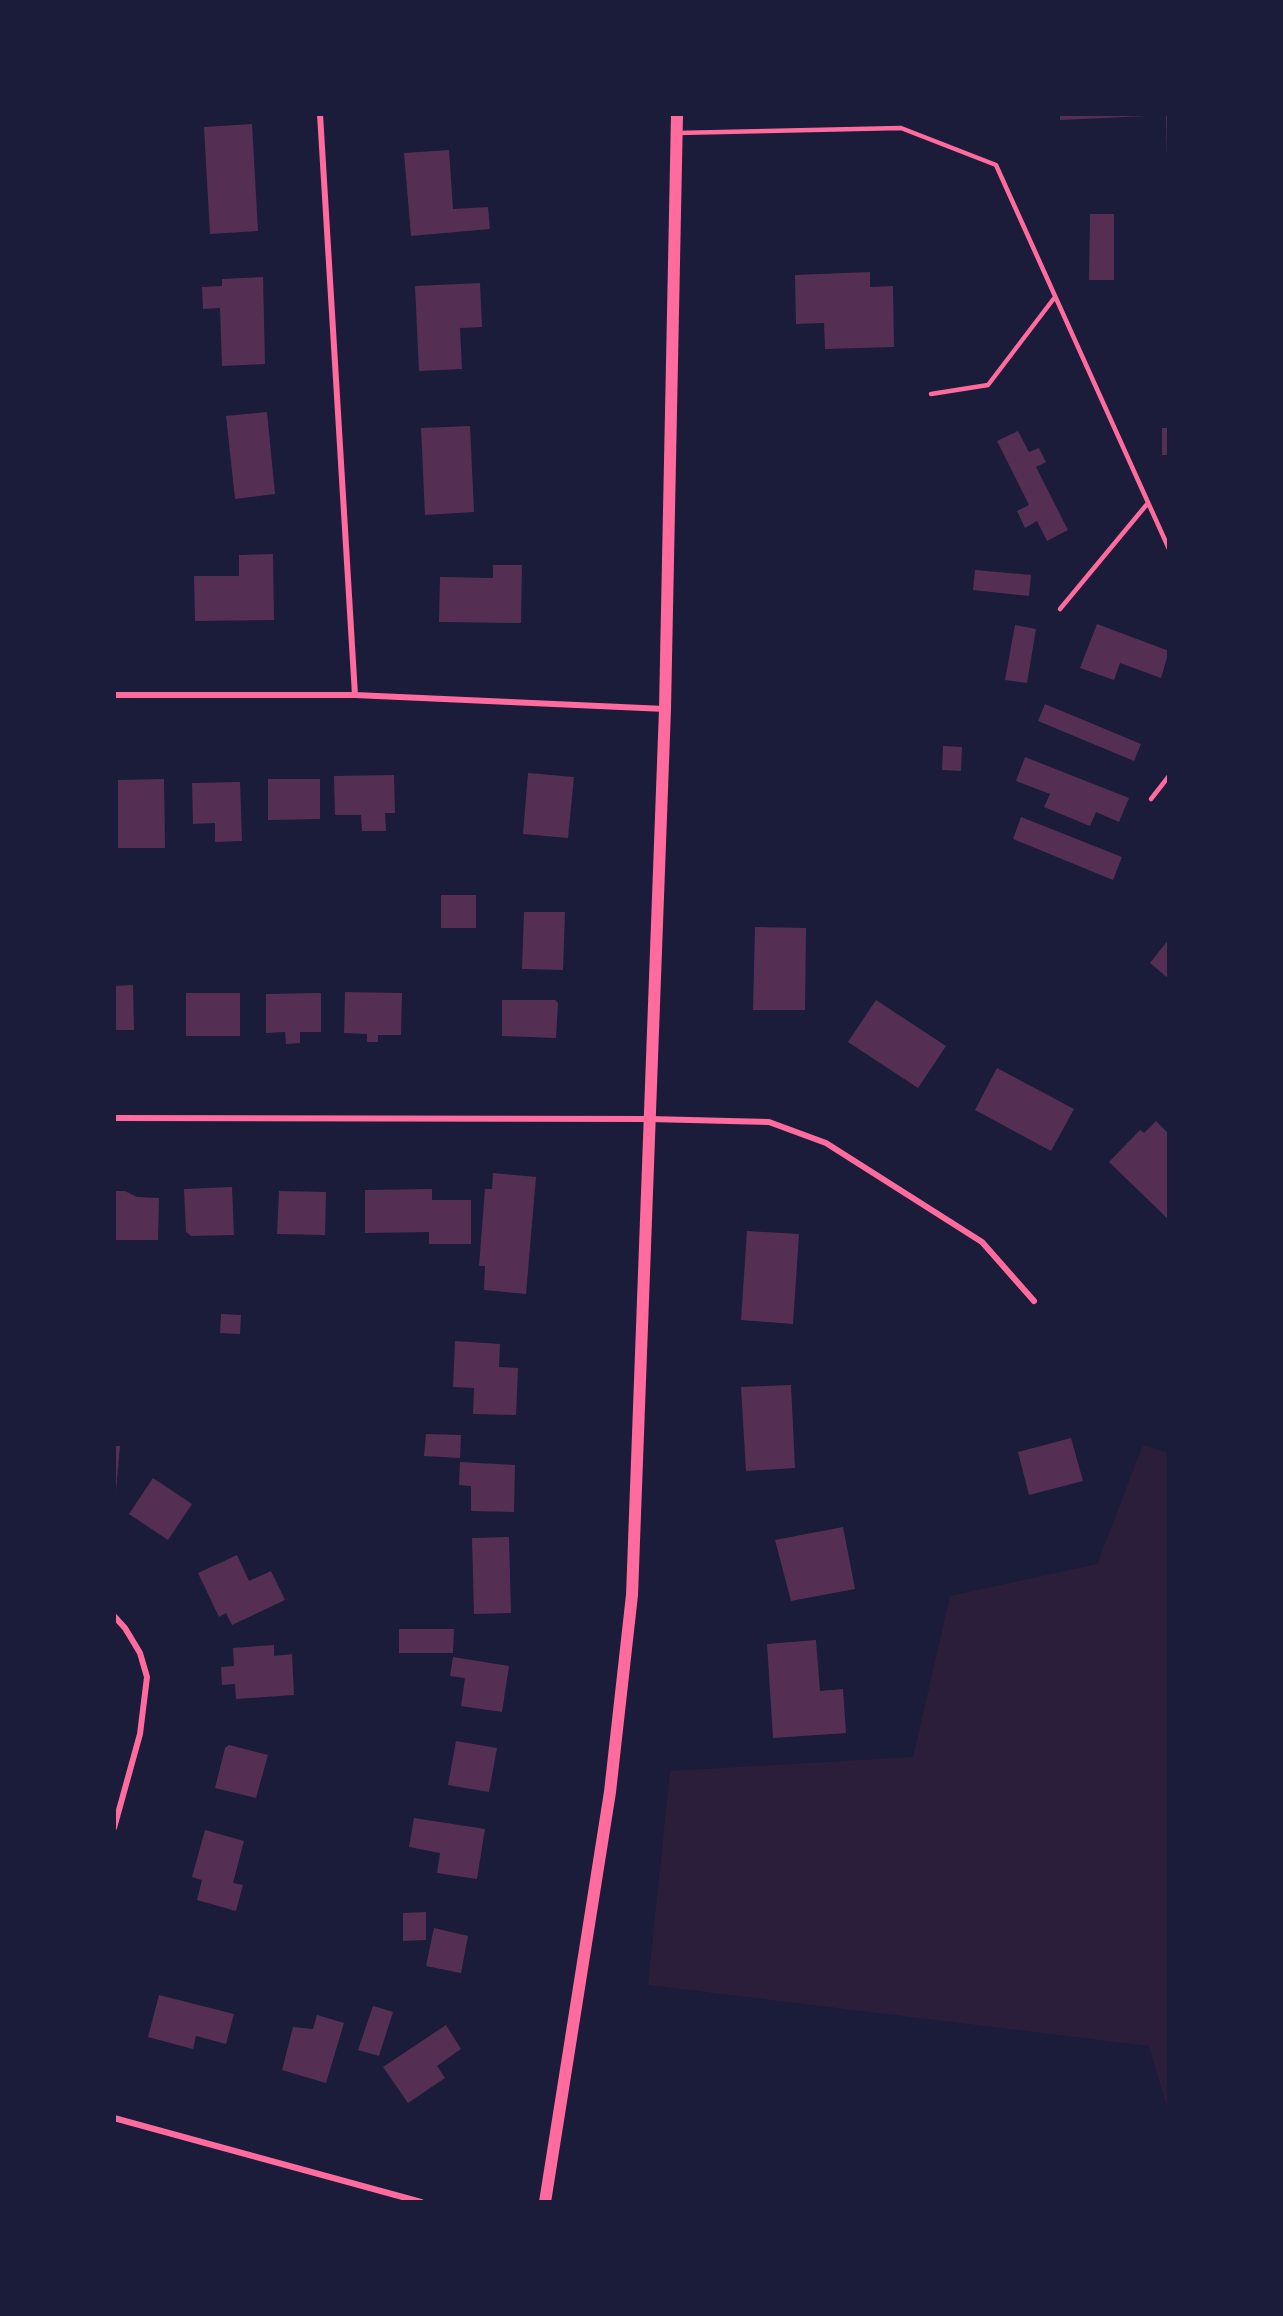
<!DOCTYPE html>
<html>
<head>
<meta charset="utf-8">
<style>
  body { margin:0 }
  #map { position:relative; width:1283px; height:2316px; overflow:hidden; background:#1b1b3a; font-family:Mulish,sans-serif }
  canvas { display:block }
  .frame { position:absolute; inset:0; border:116px solid #1b1b3a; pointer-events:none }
</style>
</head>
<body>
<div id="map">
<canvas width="1283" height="2316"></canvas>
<div class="frame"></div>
</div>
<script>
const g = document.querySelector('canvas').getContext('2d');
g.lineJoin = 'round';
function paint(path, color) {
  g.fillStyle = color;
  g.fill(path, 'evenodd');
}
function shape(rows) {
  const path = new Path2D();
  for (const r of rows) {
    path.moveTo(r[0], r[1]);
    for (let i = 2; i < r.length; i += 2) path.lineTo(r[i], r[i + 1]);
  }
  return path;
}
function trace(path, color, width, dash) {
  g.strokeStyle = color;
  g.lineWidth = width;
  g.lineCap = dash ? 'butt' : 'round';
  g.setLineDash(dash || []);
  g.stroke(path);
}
paint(shape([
  [1143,1445,1169,1453,1169,2114,1149,2046,648,1985,670,1771,913,1757,950,1596,1097,1564]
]), '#2a1e3b');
paint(shape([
  [1060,114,1146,114,1147,116,1060,120],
  [1166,114,1169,114,1169,160,1167,160],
  [252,124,258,231,210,234,204,127],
  [449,150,453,209,488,207,490,229,411,236,404,153],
  [1090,214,1114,214,1114,280,1089,280],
  [870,272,870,287,893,286,894,347,825,349,824,323,796,324,795,275],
  [263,277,265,364,222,366,220,308,203,309,202,287,222,286,222,279],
  [480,283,482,327,460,328,462,369,419,371,415,286],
  [267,412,275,494,235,499,226,416],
  [470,426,474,512,425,515,421,428],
  [1162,428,1169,428,1169,455,1162,455],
  [1018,431,1029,452,1039,448,1046,462,1036,467,1068,530,1047,541,1037,521,1025,528,1017,511,1029,505,997,441],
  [273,554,274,620,195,621,194,576,239,576,239,555],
  [493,565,522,565,521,623,439,622,440,577,493,578],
  [975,570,1031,575,1029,596,973,590],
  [1097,624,1169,651,1161,678,1120,663,1114,680,1080,668],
  [1015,625,1036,629,1027,683,1005,680],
  [1045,704,1141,744,1134,761,1038,721],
  [943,746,962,747,961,771,942,770],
  [1025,757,1129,798,1119,822,1096,812,1090,826,1044,807,1050,794,1016,781],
  [528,773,574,777,568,838,523,834],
  [394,775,395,813,385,813,386,831,362,831,361,815,335,815,334,776],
  [164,779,165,848,118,848,118,780],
  [268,779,320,779,320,819,268,820],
  [240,782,242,841,215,842,215,823,193,824,192,783],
  [1021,817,1122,857,1113,880,1013,839],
  [441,895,476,895,476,928,441,928],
  [524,912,565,912,563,970,522,969],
  [755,927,806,928,805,1010,753,1010],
  [1169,939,1169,979,1150,963],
  [133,985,134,1030,114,1030,114,986],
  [345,992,402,993,401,1035,378,1035,378,1042,367,1042,367,1034,344,1033],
  [186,993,240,993,240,1036,186,1036],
  [321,993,321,1032,300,1032,300,1043,286,1044,285,1032,266,1033,266,994],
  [502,1000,555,1000,558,1003,556,1038,502,1036],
  [876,1000,946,1046,918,1088,848,1042],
  [997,1068,1074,1109,1051,1151,975,1110],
  [1156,1121,1169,1134,1169,1220,1109,1162,1140,1130,1144,1133],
  [493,1173,536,1177,526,1294,484,1290,485,1266,479,1266,485,1189,492,1189],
  [232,1187,234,1235,191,1236,186,1232,184,1189],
  [432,1189,432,1200,471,1200,471,1244,429,1244,429,1232,365,1233,365,1190],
  [114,1191,125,1191,137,1197,159,1198,158,1240,114,1240],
  [279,1191,326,1192,325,1235,277,1234],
  [747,1231,799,1234,793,1324,741,1320],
  [221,1314,241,1315,240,1334,220,1333],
  [455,1341,500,1344,499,1367,518,1368,516,1415,473,1414,474,1388,453,1387],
  [791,1385,795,1468,746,1471,741,1387],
  [426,1434,461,1435,460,1458,424,1456],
  [1071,1438,1083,1481,1029,1495,1018,1452],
  [114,1446,120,1446,116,1491,114,1491],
  [460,1462,515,1465,514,1512,471,1511,471,1486,459,1485],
  [153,1478,192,1504,168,1540,129,1514],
  [843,1527,855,1589,791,1601,775,1540],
  [509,1537,511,1613,474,1614,472,1538],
  [237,1555,249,1581,271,1571,285,1600,232,1625,226,1613,219,1617,198,1573],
  [399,1629,454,1629,453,1653,399,1653],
  [816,1640,820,1691,843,1689,846,1733,773,1738,767,1644],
  [274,1645,274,1656,292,1654,294,1695,236,1699,235,1684,222,1685,221,1667,234,1666,233,1648],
  [453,1657,509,1666,502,1712,461,1706,465,1678,450,1676],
  [456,1741,497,1748,489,1792,448,1785],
  [229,1745,268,1755,256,1798,215,1788,225,1748],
  [414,1818,485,1829,477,1879,437,1873,440,1853,409,1847],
  [205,1830,244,1841,233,1883,243,1885,236,1911,197,1900,202,1880,192,1877],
  [426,1912,426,1940,403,1941,403,1913],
  [434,1928,468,1936,461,1973,426,1966],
  [159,1995,234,2014,226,2044,196,2036,193,2049,148,2037],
  [373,2006,393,2012,379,2056,358,2050],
  [317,2015,344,2023,326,2083,282,2070,293,2027,313,2029],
  [446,2025,461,2049,437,2066,445,2078,408,2103,383,2067]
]), '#542f53');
trace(shape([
  [677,133,901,128,996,165,1169,549],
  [931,394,988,385,1055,297],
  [1060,609,1148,503],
  [1151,799,1169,776]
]), '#ff6b9d', 4.5);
trace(shape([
  [320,114,355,695],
  [114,695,355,695,665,709],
  [114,1118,650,1119,769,1122,826,1143,982,1242,1034,1301],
  [114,1616,125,1628,140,1653,147,1677,140,1734,114,1828],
  [114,2118,421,2202]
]), '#ff6b9d', 6);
trace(shape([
  [545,2202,610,1792,632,1595,665,709,677,114]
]), '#ff6b9d', 12);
</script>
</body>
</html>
